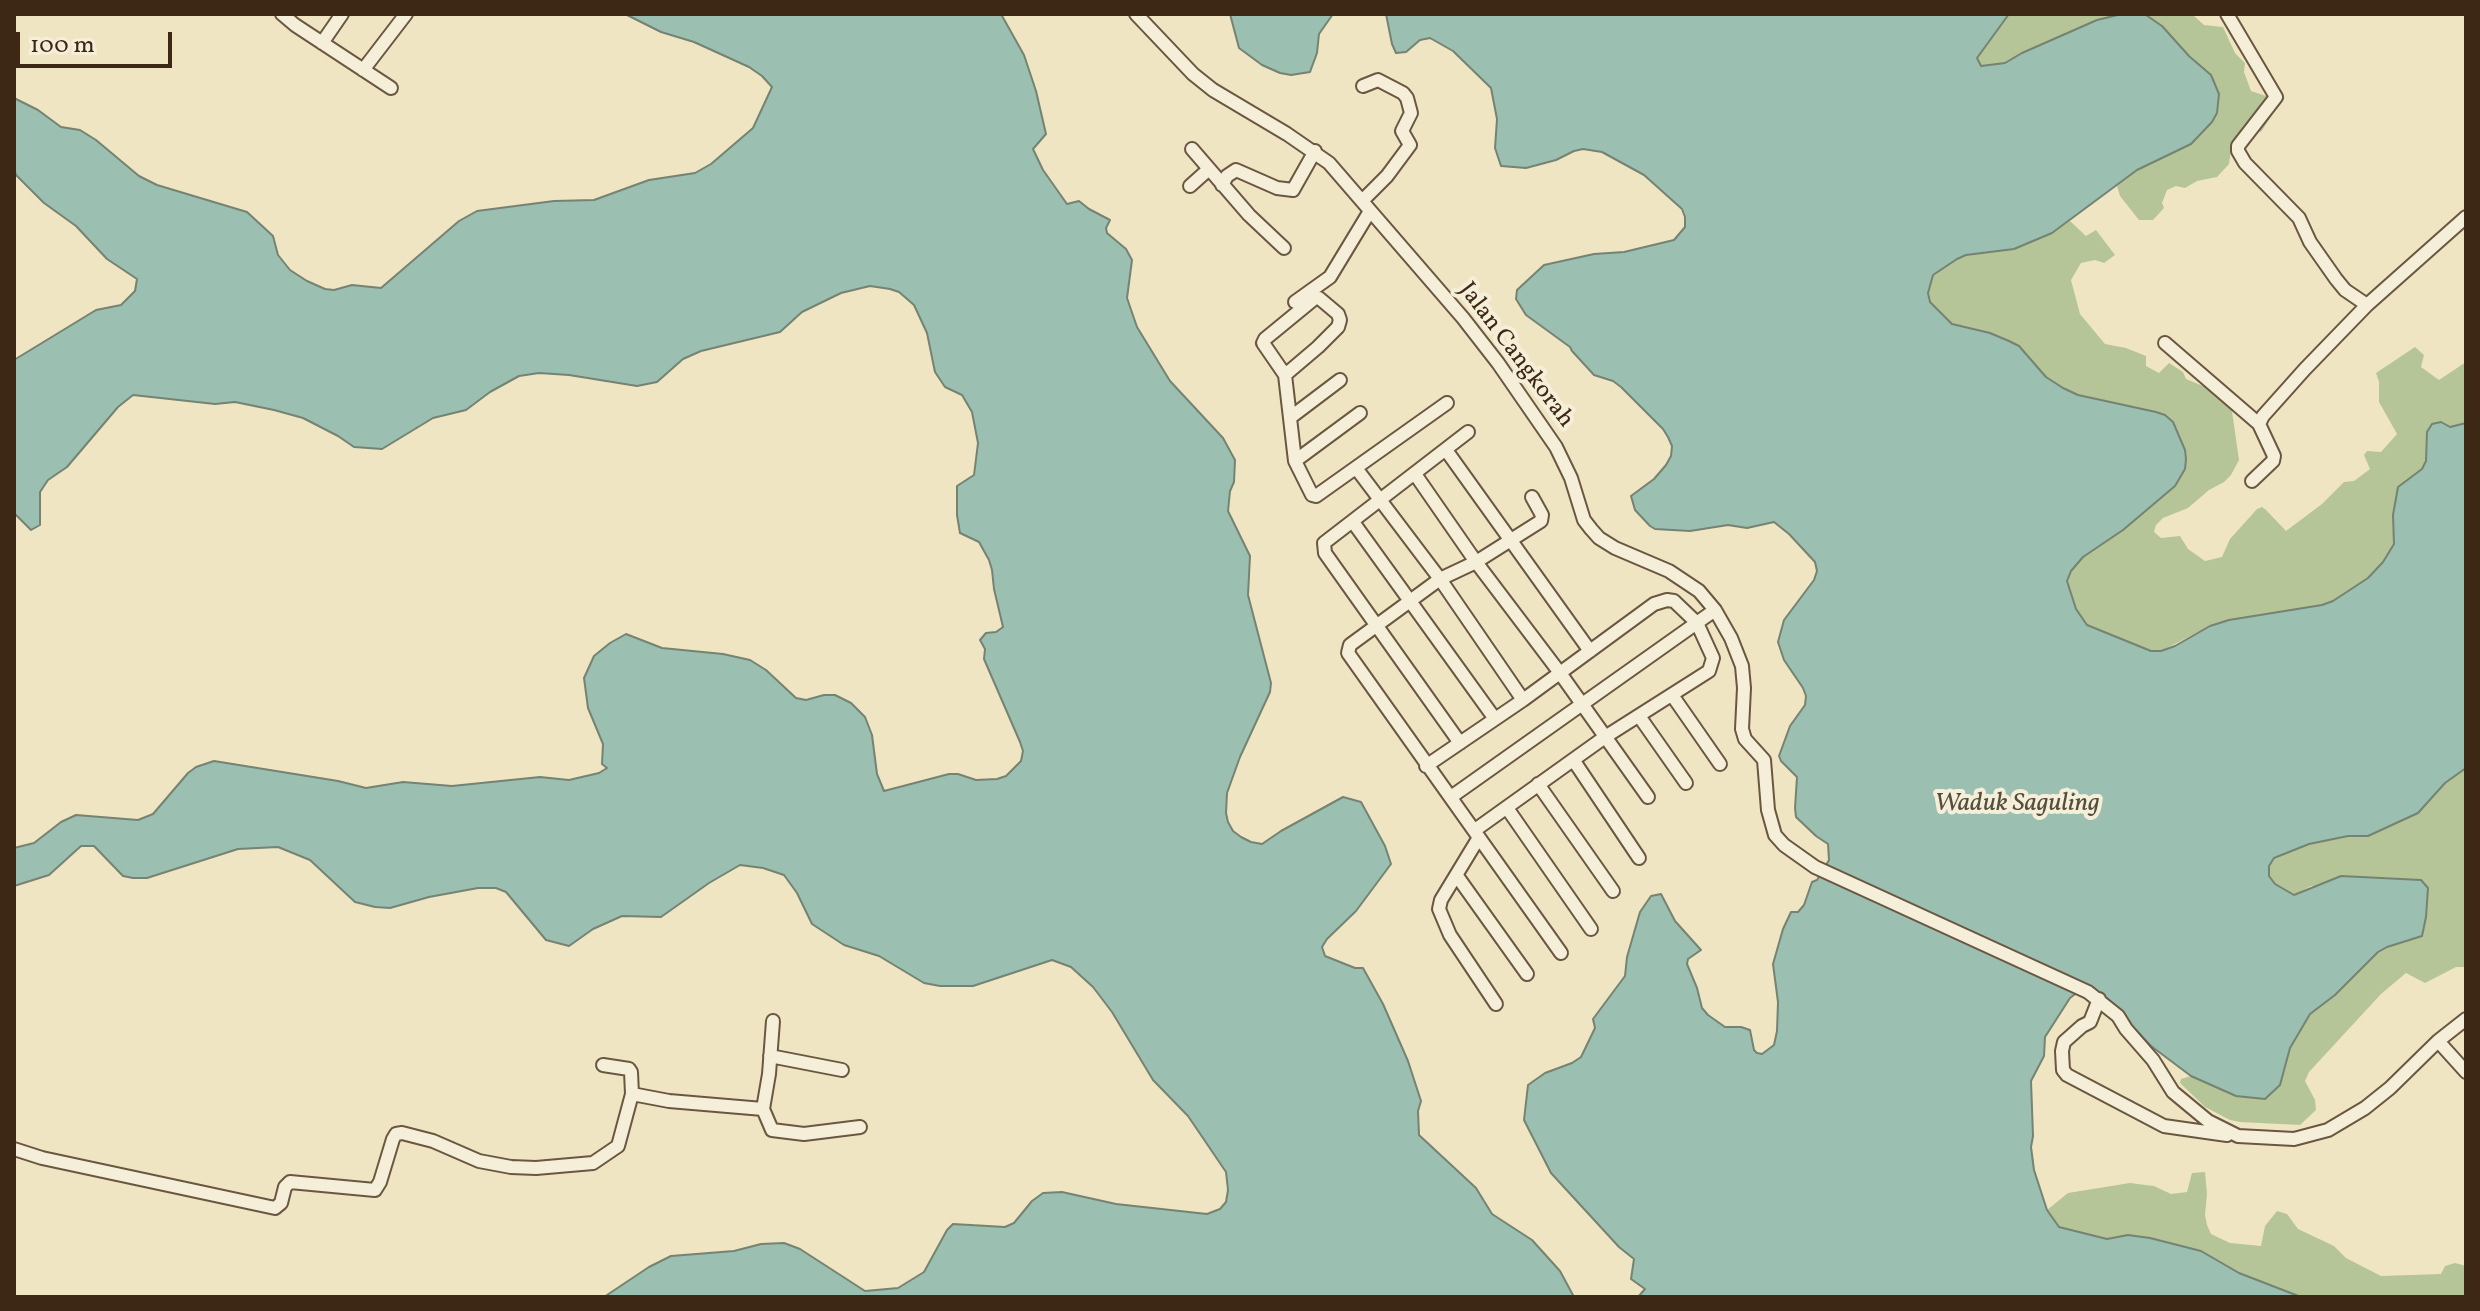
<!DOCTYPE html>
<html>
<head>
<meta charset="utf-8">
<style>
  body { margin:0 }
  #map { position:relative; width:2480px; height:1311px; overflow:hidden; background:#f0e5c3; font-family:Vollkorn,serif }
  canvas { display:block }
  .frame { position:absolute; inset:0; border:16px solid #3d2816; pointer-events:none }
  .scale { position:absolute; left:16px; top:32px; width:156px; height:36px; box-sizing:border-box; border:4px solid #3d2816; border-top:0; padding-left:10px; font-size:24px; line-height:28px; white-space:nowrap; color:#3d2816; -webkit-text-stroke:6px #f5eed8; paint-order:stroke }
</style>
</head>
<body>
<div id="map">
<canvas width="2480" height="1311"></canvas>
<div class="frame"></div>
<div class="scale">100 m</div>
</div>
<script>
const g = document.querySelector('canvas').getContext('2d');
g.lineJoin = 'round';
function paint(path, color) {
  g.fillStyle = color;
  g.fill(path, 'evenodd');
}
function shape(rows) {
  const path = new Path2D();
  for (const r of rows) {
    path.moveTo(r[0], r[1]);
    for (let i = 2; i < r.length; i += 2) path.lineTo(r[i], r[i + 1]);
  }
  return path;
}
function trace(path, color, width, dash) {
  g.strokeStyle = color;
  g.lineWidth = width;
  g.lineCap = dash ? 'butt' : 'round';
  g.setLineDash(dash || []);
  g.stroke(path);
}
function label(font, color, halo, rows, align = 'center') {
  g.font = font + ' Vollkorn,serif';
  g.lineWidth = 8;
  g.setLineDash([]);
  g.textBaseline = 'middle';
  g.strokeStyle = halo;
  g.fillStyle = color;
  for (const [text, x, y, turn = 0] of rows) {
    g.save();
    g.translate(x, y);
    g.rotate((+turn || 0) * Math.PI / 180);
    g.textAlign = isNaN(turn) ? turn : align;
    if (halo) g.strokeText(text, 0, 0);
    g.fillText(text, 0, 0);
    g.restore();
  }
}
paint(shape([
  [2009,14,2122,14,2097,20,2022,53,2005,63,1981,67,1976,58],
  [2138,14,2192,14,2204,25,2223,27,2235,53,2245,63,2244,72,2251,91,2266,96,2279,104,2261,132,2256,130,2231,150,2229,164,2217,177,2197,181,2185,188,2176,186,2167,190,2162,203,2164,208,2153,220,2139,220,2120,196,2117,186,2137,170,2191,144,2212,122,2217,113,2219,94,2211,75,2146,15],
  [2070,221,2086,236,2096,230,2115,255,2104,263,2095,260,2081,263,2071,280,2080,314,2105,344,2126,348,2146,356,2146,366,2159,373,2169,363,2183,372,2186,379,2215,391,2232,411,2239,460,2231,475,2224,482,2209,490,2188,508,2163,518,2156,525,2154,532,2161,538,2180,536,2188,549,2205,561,2222,557,2230,539,2257,509,2262,507,2266,510,2286,531,2322,504,2344,482,2354,481,2370,469,2364,455,2367,451,2381,452,2397,434,2379,402,2379,382,2376,373,2415,347,2424,355,2421,367,2439,380,2466,362,2466,423,2427,432,2426,460,2422,469,2398,487,2393,515,2394,544,2383,562,2368,578,2333,602,2322,605,2229,620,2210,626,2161,651,2151,651,2087,625,2076,609,2067,581,2071,571,2083,557,2123,530,2175,485,2185,469,2165,415,2078,395,2063,388,2046,377,2019,346,2009,341,1990,333,1952,324,1930,302,1928,293,1933,275,1957,259,1966,255,2014,249,2052,233],
  [2466,768,2466,967,2456,967,2425,983,2406,973,2381,994,2309,1072,2305,1081,2315,1100,2316,1110,2300,1125,2240,1122,2230,1120,2205,1107,2180,1083,2181,1079,2191,1076,2236,1096,2280,1085,2290,1048,2310,1014,2335,995,2378,952,2387,947,2422,936,2426,917,2428,888,2421,880,2311,886,2294,895,2275,884,2269,876,2269,866,2274,858,2309,844,2348,836,2368,836,2418,813,2445,783],
  [2205,1172,2207,1194,2205,1215,2207,1225,2211,1234,2230,1243,2261,1246,2265,1226,2277,1211,2287,1214,2298,1229,2334,1246,2346,1258,2381,1276,2441,1274,2445,1266,2455,1263,2466,1266,2466,1297,2301,1297,2239,1273,2201,1251,2150,1238,2128,1235,2107,1239,2059,1228,2047,1210,2068,1193,2130,1183,2154,1186,2171,1194,2187,1192,2192,1173]
]), '#b5c597');
const water = shape([
  [625,14,1001,14,1024,55,1036,91,1046,134,1033,149,1043,170,1067,204,1079,201,1089,209,1110,220,1106,228,1107,233,1126,249,1132,260,1127,298,1137,327,1170,381,1223,438,1235,460,1234,482,1230,491,1228,511,1250,556,1248,595,1271,683,1270,692,1240,757,1227,793,1226,813,1228,822,1233,831,1241,837,1251,842,1262,844,1281,831,1343,797,1361,802,1385,846,1391,864,1356,911,1327,939,1322,947,1325,956,1355,968,1363,968,1383,1004,1408,1061,1421,1101,1418,1111,1419,1135,1476,1188,1492,1214,1532,1240,1560,1271,1574,1297,604,1297,649,1267,671,1256,734,1251,761,1244,784,1243,800,1249,865,1291,898,1288,924,1272,947,1230,953,1224,1005,1227,1014,1223,1032,1201,1043,1193,1062,1192,1116,1204,1207,1214,1220,1209,1226,1202,1228,1190,1226,1172,1188,1116,1153,1080,1112,1012,1093,987,1071,967,1052,960,973,986,940,986,924,983,879,956,844,945,812,924,797,893,784,875,763,868,740,865,709,883,661,917,622,916,593,929,569,946,546,940,506,892,496,888,478,888,429,897,390,908,375,907,355,902,310,860,278,847,238,849,147,878,133,878,123,876,94,846,81,846,49,875,14,886,14,848,34,843,61,822,76,815,138,820,153,814,188,773,196,767,214,761,338,781,366,788,403,782,452,786,540,777,569,780,599,773,607,768,602,764,603,744,588,708,584,678,594,656,610,643,626,634,662,648,723,654,750,660,766,670,796,698,806,700,824,695,835,695,851,703,865,717,872,735,877,774,884,791,949,774,958,774,976,780,997,779,1006,776,1021,761,1023,751,1020,742,984,659,985,649,980,640,986,633,996,632,1003,627,994,589,992,570,989,560,979,542,960,533,957,515,957,486,974,475,978,443,972,412,962,395,945,387,935,372,927,333,914,305,899,292,890,289,870,286,841,293,802,312,780,332,701,351,683,359,657,382,637,386,569,375,539,373,519,376,490,392,466,410,433,418,382,449,354,447,338,436,303,418,274,410,235,402,215,404,133,395,118,407,67,467,48,480,40,492,40,525,31,530,14,513,14,360,96,310,121,305,135,291,137,279,107,259,76,226,44,203,16,175,14,168,14,98,38,110,61,127,80,130,96,140,139,176,157,185,247,212,273,236,278,255,290,270,307,281,325,289,334,290,352,285,381,288,459,221,477,211,554,201,594,200,649,180,695,173,711,164,753,128,772,87,762,76,749,67,694,42,661,32,625,14],
  [1230,14,1333,14,1319,34,1317,53,1310,72,1291,75,1280,73,1262,65,1239,48,1230,14],
  [1386,14,2009,14,1977,58,1981,66,2005,63,2022,53,2097,20,2122,14,2146,15,2162,26,2189,56,2211,75,2219,94,2217,113,2212,122,2191,144,2137,170,2052,233,2014,249,1966,255,1957,259,1933,275,1928,293,1930,302,1952,324,1990,333,2009,341,2019,346,2046,377,2063,388,2078,395,2156,412,2165,415,2173,422,2185,450,2186,459,2185,469,2175,486,2123,530,2083,557,2071,571,2067,581,2076,609,2087,625,2151,651,2161,651,2175,646,2210,626,2229,620,2322,605,2333,601,2368,578,2383,562,2394,544,2393,515,2398,487,2422,469,2426,461,2427,432,2432,424,2441,422,2450,427,2466,423,2466,768,2445,783,2418,813,2368,836,2348,836,2309,844,2274,858,2269,866,2269,876,2275,884,2294,895,2341,876,2421,880,2428,888,2426,917,2422,936,2387,947,2378,952,2335,995,2310,1014,2290,1048,2280,1085,2265,1099,2236,1096,2191,1076,2151,1046,2112,1005,2087,985,2070,998,2045,1037,2044,1056,2031,1081,2033,1136,2031,1147,2034,1170,2047,1210,2059,1227,2107,1239,2128,1235,2150,1238,2201,1251,2239,1273,2301,1297,1638,1297,1645,1289,1631,1279,1634,1259,1619,1247,1551,1173,1524,1120,1528,1085,1545,1073,1572,1063,1581,1057,1595,1028,1593,1019,1625,976,1627,957,1640,912,1651,896,1661,894,1675,921,1701,950,1688,959,1687,964,1697,988,1702,1008,1708,1015,1725,1027,1741,1027,1750,1030,1754,1050,1757,1053,1762,1054,1774,1045,1777,1031,1778,1002,1773,964,1783,929,1791,912,1798,912,1804,905,1812,882,1817,880,1829,860,1828,844,1816,836,1796,817,1795,808,1797,777,1781,761,1779,756,1790,726,1805,705,1806,696,1803,688,1784,660,1778,642,1784,620,1814,580,1817,571,1815,562,1789,534,1774,522,1747,528,1728,525,1690,531,1655,529,1650,526,1635,510,1631,496,1654,479,1666,465,1671,456,1672,446,1668,437,1663,429,1621,387,1613,381,1594,375,1572,351,1570,347,1526,315,1516,299,1517,290,1544,265,1594,254,1624,252,1674,240,1685,227,1685,217,1682,209,1644,175,1602,152,1583,149,1574,151,1556,160,1526,168,1501,166,1495,148,1497,119,1491,88,1453,51,1430,38,1420,40,1406,52,1396,53,1392,44,1386,14]
]);
paint(water, '#9bbfb0');
trace(water, '#758372', 2);
const minor = shape([
  [282,14,295,25,391,88],
  [1136,14,1193,74,1213,90,1287,134,1329,163,1463,318,1498,363,1556,447,1571,478,1584,520,1591,529,1599,538,1615,548,1669,571,1699,591,1715,610,1731,638,1742,666,1744,688,1742,729,1745,739,1764,760,1768,810,1775,835,1784,845,1815,867,2088,992,2118,1016,2126,1029,2153,1060,2173,1092,2208,1121,2238,1136,2294,1139,2328,1130,2365,1108,2390,1088,2438,1041,2466,1019],
  [2227,14,2276,97,2238,146,2238,151,2245,163,2299,218,2310,242,2336,279,2345,290,2367,305],
  [322,43,342,14],
  [363,70,406,14],
  [1192,149,1249,215,1284,248],
  [1222,185,1227,176,1236,170,1277,188,1293,190,1315,151],
  [1190,186,1209,169],
  [1362,201,1387,176,1410,145,1402,131,1411,113,1407,98,1403,93,1378,80,1363,86],
  [1295,302,1330,277,1370,211],
  [2165,343,2259,424],
  [1285,375,1263,343,1265,339,1315,298,1319,298,1338,314,1340,320,1338,327,1318,347,1285,375,1295,461],
  [1360,413,1295,461,1312,495,1316,496,1447,403],
  [1291,417,1340,380],
  [1446,450,1590,651],
  [1356,468,1440,579,1523,700],
  [1415,474,1476,562,1560,673,1648,797],
  [2252,481,2273,461,2274,456,2259,424,2263,416,2305,369,2367,305,2466,217],
  [1532,497,1542,515,1541,521,1476,562,1440,579,1350,645,1348,653,1561,953],
  [1353,522,1495,719],
  [1672,695,1720,764],
  [1639,716,1686,783],
  [1460,743,1325,553,1324,543,1468,432],
  [1574,761,1639,858],
  [1426,766,1523,700,1654,604,1667,600,1674,601,1697,623,1713,658,1709,671,1605,737,1475,830],
  [1538,784,1613,891],
  [1451,797,1715,610],
  [1507,808,1591,929],
  [1478,839,1441,900,1439,909,1450,935,1496,1004],
  [1457,876,1527,974],
  [2099,999,2090,1022,2082,1026,2064,1042,2062,1051,2063,1070,2067,1075,2164,1126,2227,1135],
  [773,1021,769,1074,763,1109,772,1130,804,1134,860,1127],
  [2438,1041,2466,1072],
  [770,1056,842,1070],
  [603,1065,629,1069,631,1072,632,1094,669,1101,763,1109],
  [14,1149,42,1158,275,1208,281,1203,285,1187,290,1182,375,1190,380,1182,393,1139,396,1134,402,1133,433,1141,479,1161,511,1167,536,1168,593,1163,618,1146,632,1094]
]);
trace(minor, '#6a5741', 16);
trace(minor, '#f5eed8', 12);
label('24px', '#3d2816', '#f5eed8', [
  ["Jalan Cangkorah",1515,356,53]
]);
label('italic 26px', '#544e3c', '#f5eed8', [
  ["Waduk Saguling",2017,805]
]);
</script>
</body>
</html>
